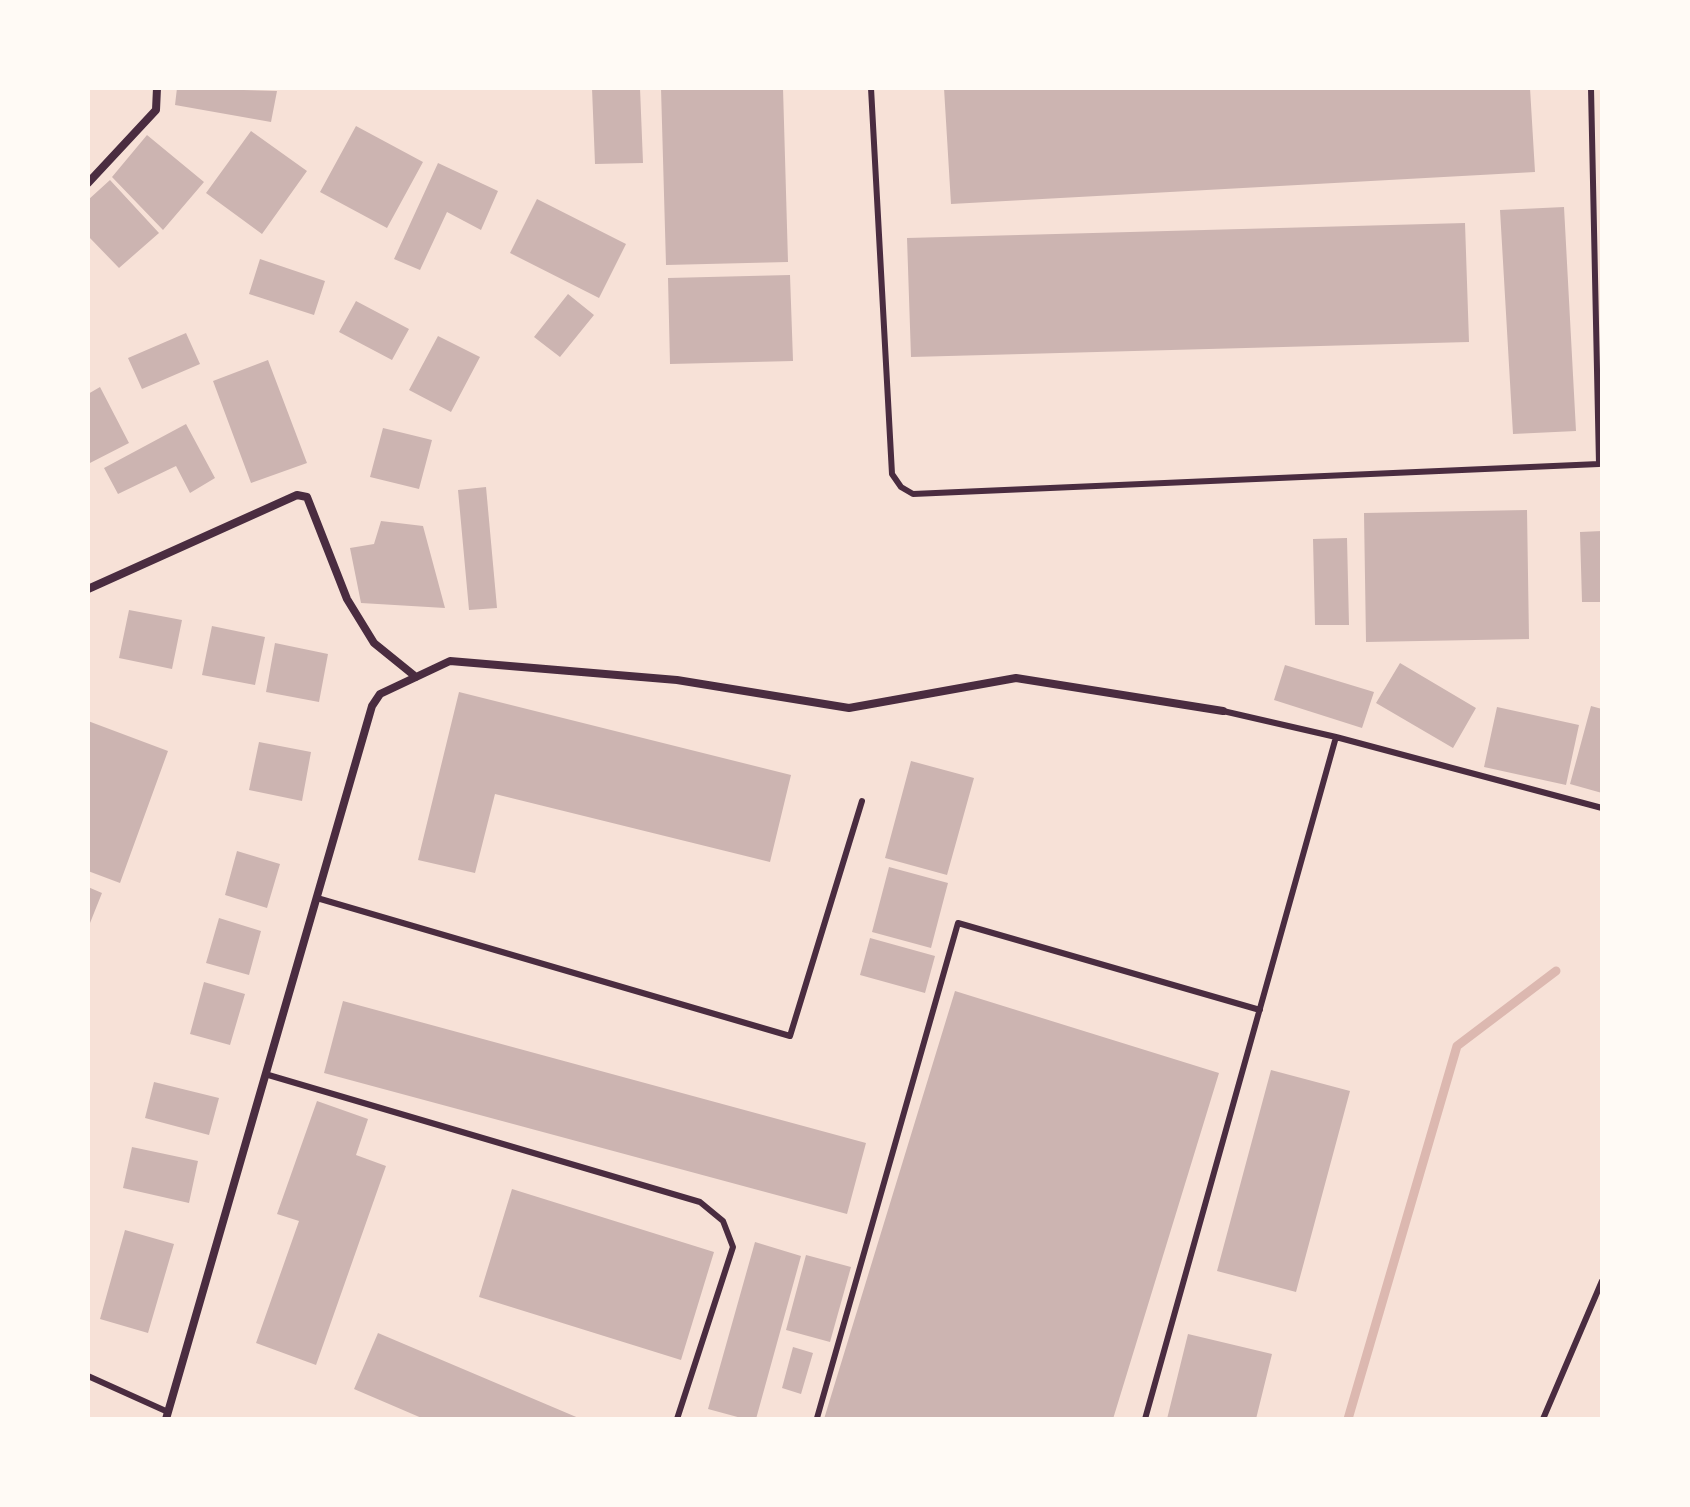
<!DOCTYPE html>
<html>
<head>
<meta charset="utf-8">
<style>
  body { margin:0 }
  #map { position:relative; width:1690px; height:1507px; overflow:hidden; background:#f7e1d7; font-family:Helvetica,sans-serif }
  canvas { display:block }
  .frame { position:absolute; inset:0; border:90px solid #fffaf5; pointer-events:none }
</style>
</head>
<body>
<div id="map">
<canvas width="1690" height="1507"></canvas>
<div class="frame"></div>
</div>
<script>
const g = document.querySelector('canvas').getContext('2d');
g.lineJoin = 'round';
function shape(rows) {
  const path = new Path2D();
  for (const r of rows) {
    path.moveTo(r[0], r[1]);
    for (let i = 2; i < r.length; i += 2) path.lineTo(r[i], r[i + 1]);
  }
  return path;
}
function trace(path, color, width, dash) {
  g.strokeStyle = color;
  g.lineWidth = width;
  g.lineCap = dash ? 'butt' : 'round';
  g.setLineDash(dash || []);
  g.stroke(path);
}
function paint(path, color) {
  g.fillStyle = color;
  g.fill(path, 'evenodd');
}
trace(shape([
  [1348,1419,1457,1046,1556,971]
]), '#dcb8b0', 9);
paint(shape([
  [177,88,277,91,271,122,175,105],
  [592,88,640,88,643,163,595,164],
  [661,88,783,88,788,262,666,265],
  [944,88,1530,88,1535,172,951,204],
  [356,126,423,162,387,228,320,192],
  [251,131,307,171,262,234,206,193],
  [147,135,204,182,163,230,112,177],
  [438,163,498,191,481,230,447,212,420,270,394,259],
  [110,180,159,233,119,268,88,236,88,200],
  [537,199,626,244,599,298,510,253],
  [1564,207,1576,431,1513,434,1500,210],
  [1465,223,1469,342,911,357,907,238],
  [260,259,325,281,314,315,249,294],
  [790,275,793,361,670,364,668,278],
  [568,294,594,315,560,357,534,337],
  [356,301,409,329,392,360,339,332],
  [186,333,200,364,142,389,128,358],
  [438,336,480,357,451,412,409,390],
  [268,360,307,463,251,483,213,381],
  [100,387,129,443,88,464,88,394],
  [186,424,215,478,190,493,176,466,118,494,104,468],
  [383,428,432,440,419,489,370,477],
  [486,487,497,608,469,610,458,490],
  [1527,510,1529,639,1366,642,1364,513],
  [381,521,423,526,445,608,361,603,350,548,374,544],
  [1602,531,1602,602,1582,602,1580,532],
  [1347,538,1349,625,1315,625,1313,539],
  [129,610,182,620,172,669,119,658],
  [212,626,265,637,255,685,202,675],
  [275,643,328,654,319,702,266,692],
  [1400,663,1476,708,1453,748,1376,703],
  [1285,665,1374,692,1362,728,1274,700],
  [459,692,791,775,770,862,495,794,475,873,418,860],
  [1591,706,1602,709,1602,793,1570,784],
  [1497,707,1579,725,1566,785,1484,767],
  [88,721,168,751,120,883,88,871],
  [259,742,311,752,302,801,249,790],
  [911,761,974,778,947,875,885,858],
  [237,851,280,864,267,908,225,895],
  [889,867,948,883,931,948,872,932],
  [88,887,102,893,88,928],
  [219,918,261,931,249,975,206,963],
  [870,938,935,956,925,993,860,975],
  [204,982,245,994,230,1045,190,1034],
  [955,991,1219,1073,1113,1419,824,1419],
  [343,1001,866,1143,847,1214,324,1073],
  [1271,1070,1350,1091,1296,1292,1217,1271],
  [154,1082,219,1098,209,1135,145,1118],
  [317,1101,368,1119,356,1155,386,1166,316,1365,256,1343,299,1221,277,1214],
  [132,1147,198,1161,189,1203,123,1188],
  [512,1189,714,1252,681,1360,479,1297],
  [125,1230,174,1244,148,1333,100,1319],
  [755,1242,801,1256,756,1419,745,1419,708,1409],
  [806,1255,851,1267,830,1342,786,1330],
  [378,1333,581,1419,424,1419,354,1389],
  [1188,1334,1272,1354,1256,1419,1167,1419],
  [793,1347,813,1353,801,1394,782,1388]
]), '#ccb4b1');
trace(shape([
  [871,88,892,474,901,487,913,494,1599,464,1591,88],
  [1223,711,1336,737,1602,808],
  [317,898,790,1036,862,801],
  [265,1074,700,1202,723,1221,733,1247,677,1419],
  [88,1376,168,1412],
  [817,1418,958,923,1260,1010],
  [1145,1419,1336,737],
  [1543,1419,1602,1281]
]), '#4a2c40', 6);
trace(shape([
  [88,183,156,110,157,88],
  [88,589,297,495,307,497,347,599,374,643,416,677],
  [166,1419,372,706,380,694,450,661,677,680,849,708,1016,678,1223,711]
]), '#4a2c40', 8);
</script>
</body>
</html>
